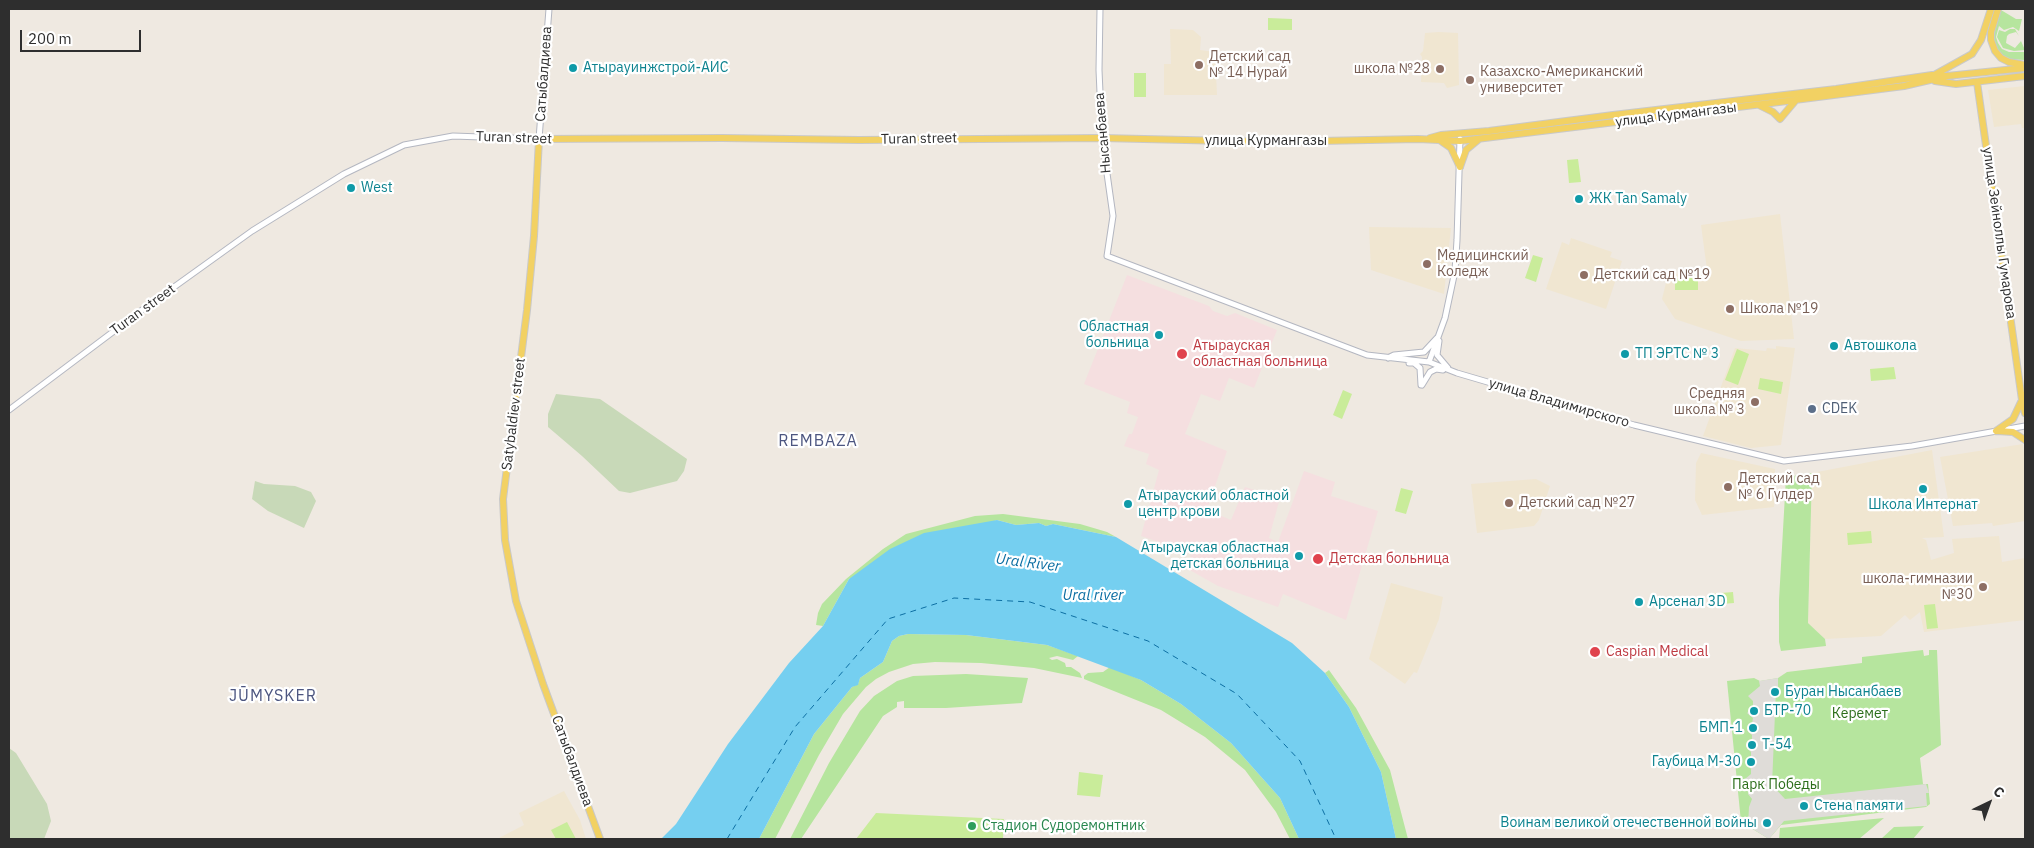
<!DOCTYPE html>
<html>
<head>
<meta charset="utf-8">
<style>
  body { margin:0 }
  #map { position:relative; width:2034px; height:848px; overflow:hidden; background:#efe9e1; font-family:"IBM Plex Sans",sans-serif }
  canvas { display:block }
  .frame { position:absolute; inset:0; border:10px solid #2e2e2e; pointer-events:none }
  .north { position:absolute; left:1964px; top:778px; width:50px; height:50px; -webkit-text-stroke:4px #fff; paint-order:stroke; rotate:42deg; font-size:14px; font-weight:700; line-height:20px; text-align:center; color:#2e2e2e }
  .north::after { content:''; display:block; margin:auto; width:18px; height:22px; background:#2e2e2e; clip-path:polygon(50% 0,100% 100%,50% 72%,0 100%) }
  .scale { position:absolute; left:20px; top:30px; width:121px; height:22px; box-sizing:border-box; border:2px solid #2e2e2e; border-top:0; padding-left:6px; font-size:15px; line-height:18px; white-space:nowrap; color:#2e2e2e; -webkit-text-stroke:4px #fff; paint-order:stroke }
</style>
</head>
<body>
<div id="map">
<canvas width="2034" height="848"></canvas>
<div class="frame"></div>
<div class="north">С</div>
<div class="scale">200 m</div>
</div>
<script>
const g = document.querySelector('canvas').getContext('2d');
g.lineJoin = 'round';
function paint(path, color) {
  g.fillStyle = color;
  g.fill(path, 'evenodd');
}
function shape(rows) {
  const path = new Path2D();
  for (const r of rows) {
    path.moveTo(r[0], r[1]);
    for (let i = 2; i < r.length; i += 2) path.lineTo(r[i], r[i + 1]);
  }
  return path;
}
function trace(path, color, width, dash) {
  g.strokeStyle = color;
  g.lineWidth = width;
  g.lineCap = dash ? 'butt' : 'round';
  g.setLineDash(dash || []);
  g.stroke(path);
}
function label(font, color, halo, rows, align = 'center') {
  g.font = font + ' "IBM Plex Sans",sans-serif';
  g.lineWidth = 4.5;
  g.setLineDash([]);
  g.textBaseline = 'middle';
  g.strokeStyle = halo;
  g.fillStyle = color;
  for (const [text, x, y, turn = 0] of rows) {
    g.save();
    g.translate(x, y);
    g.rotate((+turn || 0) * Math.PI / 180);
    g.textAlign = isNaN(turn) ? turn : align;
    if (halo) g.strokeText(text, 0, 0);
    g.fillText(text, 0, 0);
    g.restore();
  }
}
paint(shape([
  [1170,29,1193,30,1201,37,1200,50,1215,52,1217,95,1164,95,1164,64,1171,64],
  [1439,32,1458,33,1459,85,1447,88,1444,83,1421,82,1422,57,1420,54,1423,51,1425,33],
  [2025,86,2025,128,2022,128,2021,124,1994,127,1988,90],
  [1780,214,1794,339,1741,341,1675,319,1662,299,1668,275,1707,270,1701,225],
  [1369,227,1451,228,1444,294,1371,270],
  [1571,238,1612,252,1610,257,1622,261,1606,309,1546,289,1562,242,1569,245],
  [1776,346,1795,348,1781,445,1751,448,1703,436,1735,348,1766,351,1767,348,1776,349],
  [2023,444,2025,461,2025,521,1993,526,1992,523,1953,526,1940,457],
  [1932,450,1944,537,1922,538,1926,540,1931,560,1954,553,1952,539,1999,536,2002,562,2025,558,2025,620,1924,632,1920,612,1910,620,1905,615,1881,636,1825,639,1808,623,1812,473],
  [1701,453,1775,469,1774,507,1702,515,1695,500,1696,463],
  [1536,479,1550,486,1539,520,1534,526,1477,533,1471,484],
  [1391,583,1443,597,1439,619,1417,673,1414,672,1405,684,1369,659],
  [564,791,580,820,586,839,497,839,524,825,519,813]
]), '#f0e6d1');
paint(shape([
  [1127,275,1209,306,1213,311,1227,316,1235,313,1277,330,1254,388,1229,378,1220,401,1201,394,1185,434,1227,451,1207,510,1231,520,1245,487,1280,498,1269,538,1278,542,1304,471,1335,482,1331,496,1378,511,1346,620,1283,594,1278,607,1218,586,1188,569,1191,553,1141,536,1159,470,1146,464,1149,454,1124,446,1129,434,1132,434,1138,417,1127,413,1130,402,1084,384]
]), '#f5dfe0');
paint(shape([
  [2001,10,2016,19,2022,19,2019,31,2013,27,2004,30,1999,26,1996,37,1998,43,2002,49,2009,52,2025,52,2025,60,2006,59,1997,51,1993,34],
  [2010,29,2015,29,2019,36,2016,32,2009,34,2007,36,2006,43,2015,48,2021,41,2025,50,2014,51,2003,48,1997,37,1999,30,2005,32],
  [1812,473,1808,623,1825,639,1826,646,1781,651,1779,642,1779,600,1786,477],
  [1003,514,1080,524,1107,532,1116,537,1053,524,1046,526,1039,523,1016,525,997,520,849,579,823,626,816,625,818,613,822,604,846,579,883,549,906,534,975,516],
  [908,634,966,635,1047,645,1078,656,1073,660,1057,656,1049,658,1052,660,1057,659,1065,663,1066,667,1071,667,1080,673,1082,678,1034,668,981,663,935,662,913,664,889,672,876,679,866,687,843,714,819,755,775,839,759,839,814,734,852,687,858,684,860,678,883,662,892,641,899,636],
  [1923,650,1924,656,1929,655,1929,650,1937,650,1941,745,1920,758,1923,784,1928,784,1930,804,1926,807,1781,825,1769,839,1741,822,1727,681,1754,678,1760,681,1778,678,1787,672,1862,663,1862,657],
  [1110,667,1141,680,1181,704,1231,743,1280,798,1299,839,1290,839,1276,812,1245,770,1205,737,1161,710,1084,679,1084,676,1088,673,1103,672],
  [1329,670,1356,708,1390,770,1408,839,1396,839,1381,772,1349,707,1325,673],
  [966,674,1028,678,1022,703,946,708,904,708,904,701,897,702,897,707,883,716,801,839,790,839,829,763,860,711,874,696,897,681,913,676],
  [1884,818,1859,839,1779,839,1780,828],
  [1924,826,1913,839,1881,839,1894,827]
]), '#b6e59e');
paint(shape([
  [556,394,600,399,687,459,684,471,677,481,630,493,619,491,582,456,548,427,548,414],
  [255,481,264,484,295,486,311,492,316,501,304,528,268,511,252,499],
  [9,748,16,753,47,804,51,821,44,839,9,839]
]), '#c8d9b8');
paint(shape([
  [1268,18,1292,19,1292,30,1268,30],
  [1134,73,1146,73,1146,97,1134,97],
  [1578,159,1581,182,1569,183,1567,160],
  [1533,255,1543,258,1536,282,1525,278],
  [1675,278,1698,278,1698,290,1675,290],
  [1737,349,1749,354,1738,385,1725,380],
  [1894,367,1896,379,1871,381,1870,369],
  [1760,378,1783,382,1781,394,1758,389],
  [1343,390,1352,394,1342,419,1333,415],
  [1401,488,1413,491,1406,514,1395,511],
  [1871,531,1872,543,1848,545,1847,533],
  [1733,592,1734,603,1710,605,1709,594],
  [1935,604,1938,628,1927,629,1924,605],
  [1079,772,1103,775,1100,797,1077,795],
  [876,813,1004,819,1003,839,856,839],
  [567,822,576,839,556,839,551,830]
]), '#c9ec9a');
paint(shape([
  [1778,678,1778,688,1776,689,1772,785,1785,799,1926,784,1929,793,1926,793,1927,806,1784,821,1769,839,1748,826,1749,807,1752,799,1748,794,1750,791,1750,785,1745,779,1751,774,1751,769,1746,762,1751,757,1751,752,1746,746,1752,741,1752,735,1747,730,1752,724,1753,718,1747,713,1753,708,1753,701,1748,696,1760,686,1759,681]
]), '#dfdcd8');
paint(shape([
  [997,520,1016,525,1039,523,1046,526,1053,524,1116,537,1292,643,1325,673,1349,707,1381,772,1396,839,1299,839,1280,798,1231,743,1181,704,1141,680,1047,645,966,635,908,634,899,636,892,641,883,662,860,678,858,685,852,687,814,734,759,839,661,839,676,824,728,744,789,663,823,626,849,579,890,549,924,533]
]), '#75cff0');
trace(shape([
  [727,839,795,727,888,619,954,598,1030,602,1148,641,1237,694,1300,761,1336,839]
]), '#0d6fa3', 1, [6, 5]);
const minor = shape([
  [1100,9,1099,70,1102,138,1113,216,1107,256,1367,355,1429,362,1457,373,1634,425,1784,461,1912,446,2025,426],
  [1439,341,1437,355,1448,368],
  [1388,358,1394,355,1424,352,1437,338],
  [1429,362,1445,318,1455,271,1457,240,1460,139],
  [1409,363,1414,363,1420,368,1421,385],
  [1422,385,1430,372,1436,369,1443,370],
  [9,410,142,310,252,231,344,174,404,145,453,136,539,139,549,9]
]);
const major = shape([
  [1998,9,1991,32,1991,40,1995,51,2001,58,2009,62,2025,65],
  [1936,74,1972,54,1981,40,1991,9],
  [1935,81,1956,84,2025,76],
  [1977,82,2022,400,2025,413],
  [1759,105,1773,112,1780,119,1796,100],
  [1430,138,1441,135,1489,131,1613,115,1836,89,1932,75,1946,76],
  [1441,141,1451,148,1460,167],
  [1460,167,1466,150,1478,140],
  [1996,431,2013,419,2021,402],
  [1997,431,2013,432,2025,440],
  [600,839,543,684,516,601,505,540,503,499,527,310,534,236,539,139,722,138,859,140,1102,138,1270,142,1418,139,1460,141,1779,102,1904,86,1947,76,2025,68]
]);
trace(minor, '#b4b7c1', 7);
trace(major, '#c9c9c9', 8);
trace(minor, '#fff', 5);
trace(major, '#f2d163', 6);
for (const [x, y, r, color] of [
  [1199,65,5,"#8d6e63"],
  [573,68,5,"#0f9aa8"],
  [1440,69,5,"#8d6e63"],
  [1470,80,5,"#8d6e63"],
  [351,188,5,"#0f9aa8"],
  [1579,199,5,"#0f9aa8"],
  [1427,264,5,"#8d6e63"],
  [1584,275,5,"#8d6e63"],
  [1730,309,5,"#8d6e63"],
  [1159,335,5,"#0f9aa8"],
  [1834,346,5,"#0f9aa8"],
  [1182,354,6,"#e0444e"],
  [1625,354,5,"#0f9aa8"],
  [1755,402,5,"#8d6e63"],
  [1812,409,5,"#5c6f8a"],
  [1728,487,5,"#8d6e63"],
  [1923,489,5,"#0f9aa8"],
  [1509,503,5,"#8d6e63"],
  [1128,504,5,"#0f9aa8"],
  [1299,556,5,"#0f9aa8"],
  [1318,559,6,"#e0444e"],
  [1983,587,5,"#8d6e63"],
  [1639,602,5,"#0f9aa8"],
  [1595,652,6,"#e0444e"],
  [1775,692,5,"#0f9aa8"],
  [1754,711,5,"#0f9aa8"],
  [1753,728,5,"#0f9aa8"],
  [1752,745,5,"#0f9aa8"],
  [1751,762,5,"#0f9aa8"],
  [1804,806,5,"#0f9aa8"],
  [1767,823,5,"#0f9aa8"],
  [972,826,5,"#2e9e5b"]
]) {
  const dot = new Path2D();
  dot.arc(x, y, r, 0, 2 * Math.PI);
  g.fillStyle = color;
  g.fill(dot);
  trace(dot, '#fff', 2);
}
label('14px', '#785e54', '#fff', [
  ["Детский сад",1209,57],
  ["№ 14 Нурай",1209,73],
  ["школа №28",1430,69,"right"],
  ["Казахско-Американский",1480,72],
  ["университет",1480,88],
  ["Медицинский",1437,256],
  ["Коледж",1437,272],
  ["Детский сад №19",1594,275],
  ["Школа №19",1740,309],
  ["Средняя",1745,394,"right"],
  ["школа № 3",1745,410,"right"],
  ["Детский сад",1738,479],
  ["№ 6 Гүлдер",1738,495],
  ["Детский сад №27",1519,503],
  ["школа-гимназии",1973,579,"right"],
  ["№30",1973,595,"right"]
], 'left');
label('14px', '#0d838f', '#fff', [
  ["Атырауинжстрой-АИС",583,68],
  ["West",361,188],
  ["ЖК Tan Samaly",1589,199],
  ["Областная",1149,327,"right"],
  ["больница",1149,343,"right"],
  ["Автошкола",1844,346],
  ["ТП ЭРТС № 3",1635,354],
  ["Атырауский областной",1138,496],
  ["центр крови",1138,512],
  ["Школа Интернат",1923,505,"center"],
  ["Атырауская областная",1289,548,"right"],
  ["детская больница",1289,564,"right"],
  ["Арсенал 3D",1649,602],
  ["Буран Нысанбаев",1785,692],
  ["БТР-70",1764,711],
  ["БМП-1",1743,728,"right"],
  ["Т-54",1762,745],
  ["Гаубица М-30",1741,762,"right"],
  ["Стена памяти",1814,806],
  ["Воинам великой отечественной войны",1757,823,"right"]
], 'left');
label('14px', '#2e2e2e', '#fff', [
  ["Сатыбалдиева",544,74,-86],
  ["улица Курмангазы",1676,115,-7],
  ["Нысанбаева",1103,133,-95],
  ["Turan street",514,138,2],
  ["Turan street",919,139,-1],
  ["улица Курмангазы",1266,141],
  ["улица Зейноллы Гумарова",1999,233,82],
  ["Turan street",143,310,-36],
  ["улица Владимирского",1559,403,16],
  ["Satybaldiev street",514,414,-83],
  ["Сатыбалдиева",572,761,70]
]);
label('14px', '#be3a42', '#fff', [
  ["Атырауская",1193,346],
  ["областная больница",1193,362],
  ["Детская больница",1329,559],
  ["Caspian Medical",1606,652]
], 'left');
label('14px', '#4e5e75', '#fff', [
  ["CDEK",1822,409]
], 'left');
label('14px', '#2c6e1b', '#fff', [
  ["Керемет",1860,714],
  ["Парк Победы",1776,785]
]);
label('14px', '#27864d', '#fff', [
  ["Стадион Судоремонтник",982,826]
], 'left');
label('italic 15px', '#0d6fa3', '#fff', [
  ["Ural River",1028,563,7],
  ["Ural river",1093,596]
]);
g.letterSpacing = '1px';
label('16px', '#4d5680', '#fff', [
  ["REMBAZA",818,441],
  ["JŪMYSKER",273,696]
]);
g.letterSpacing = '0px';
</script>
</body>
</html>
